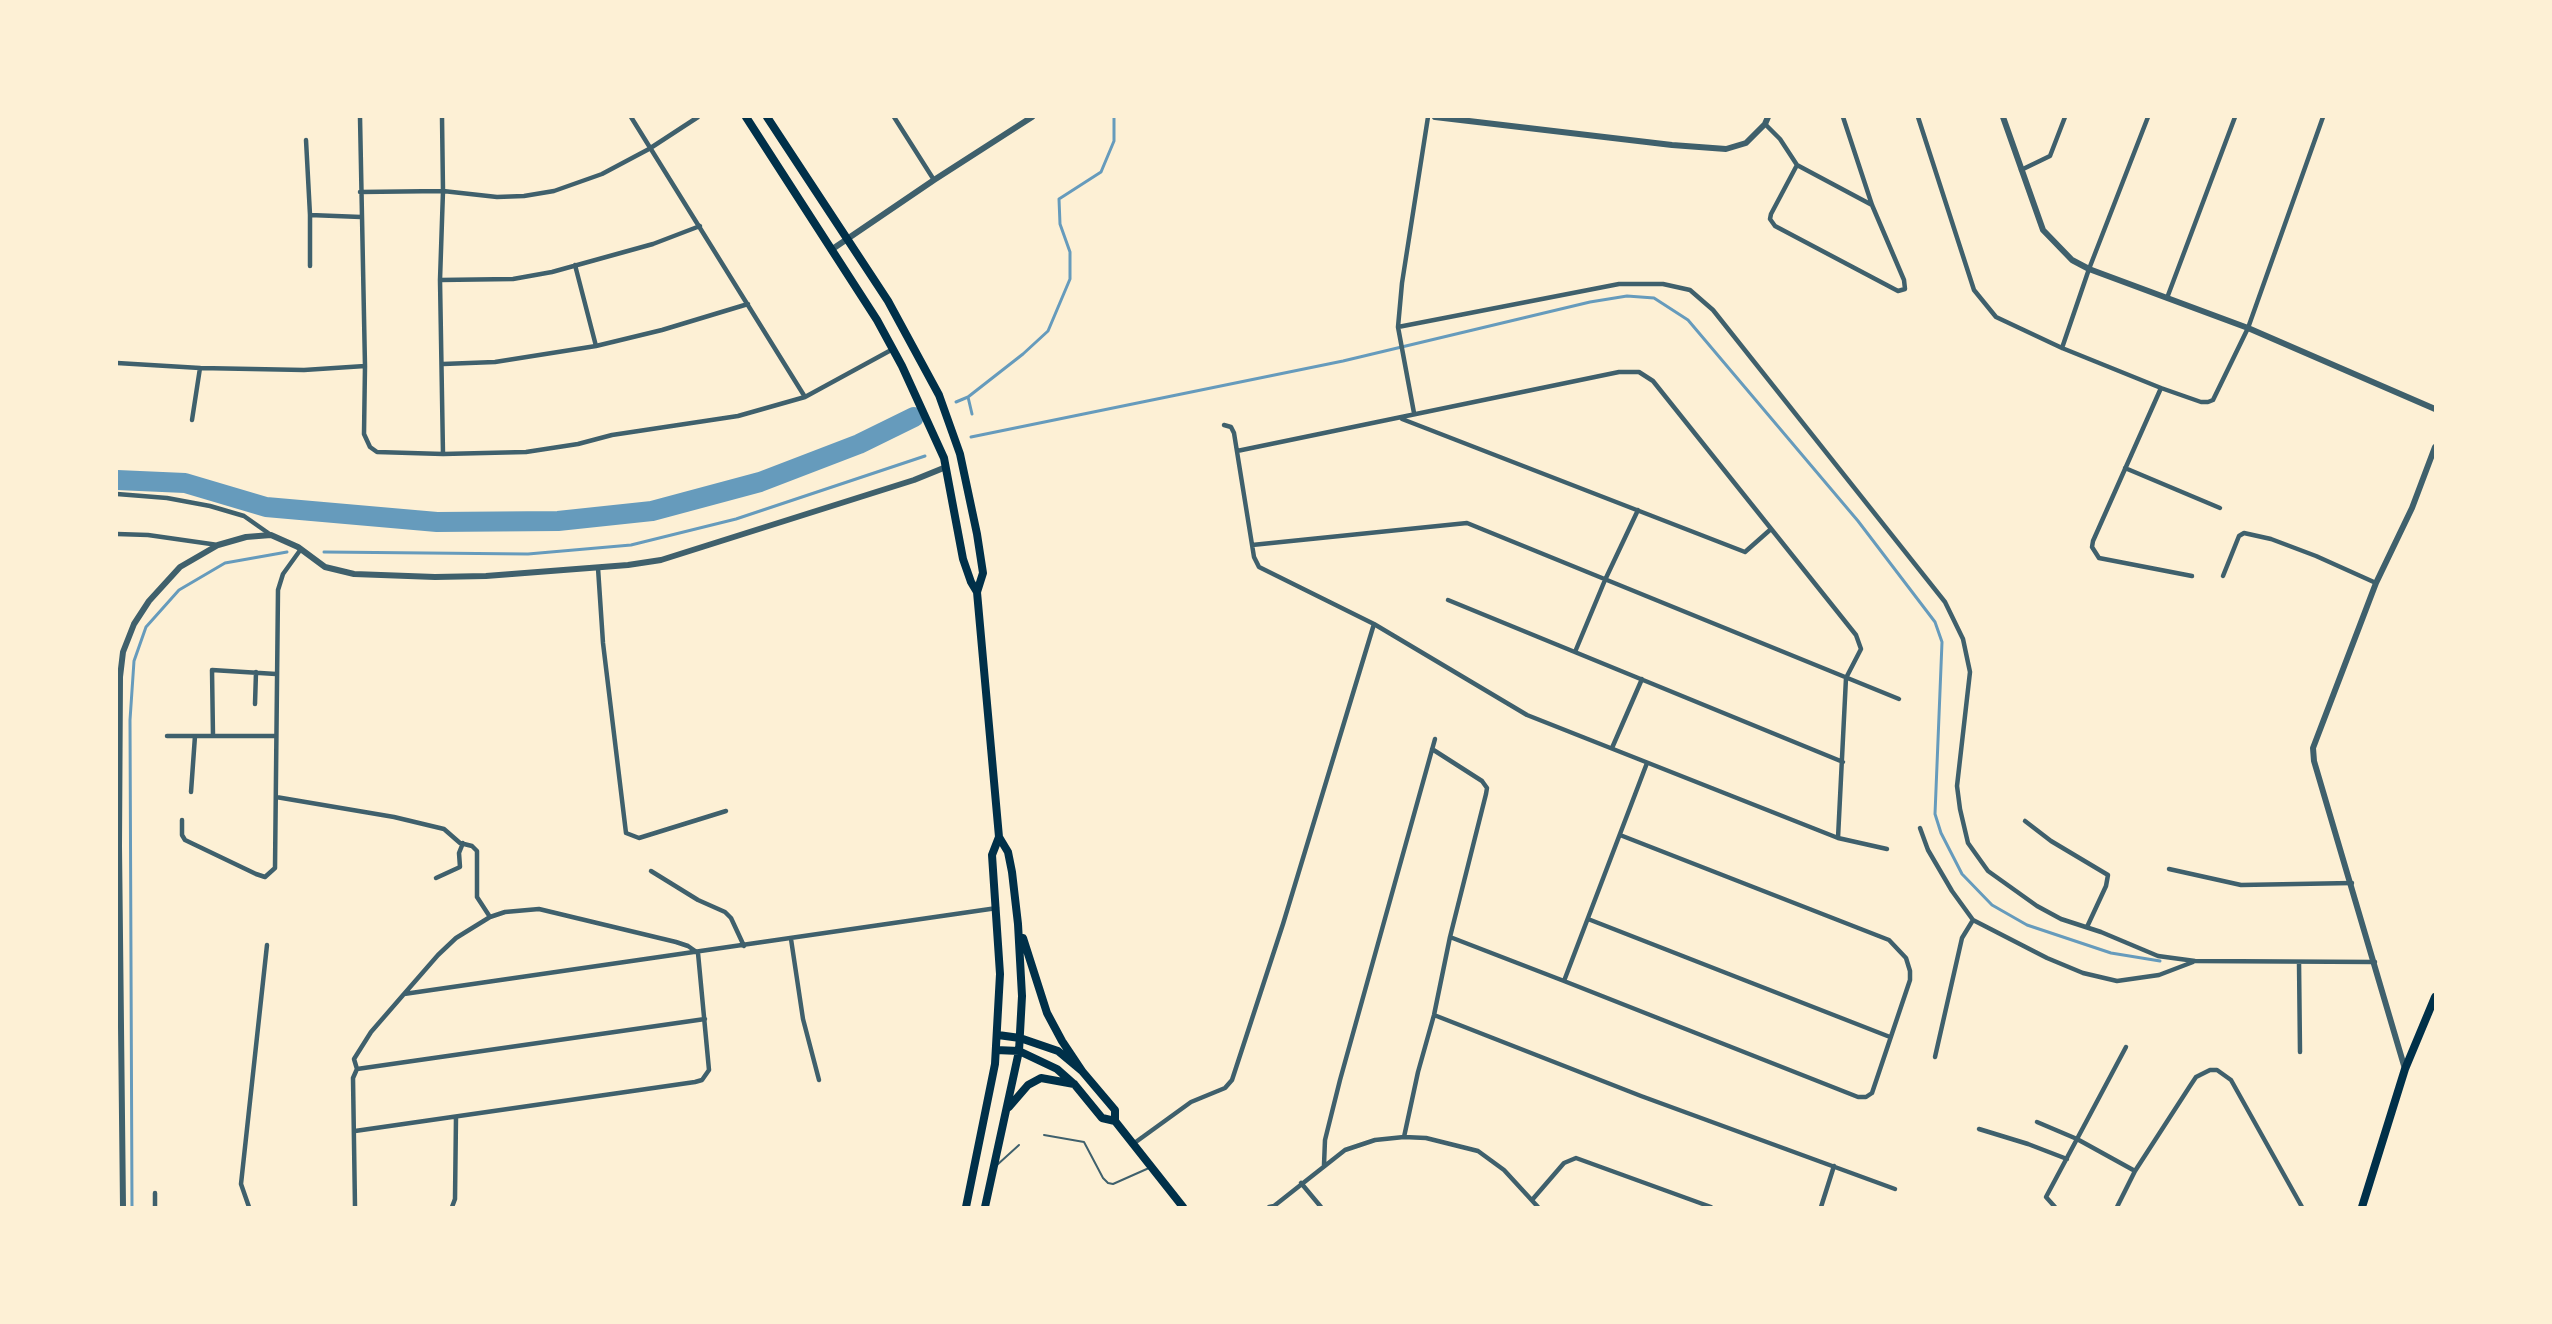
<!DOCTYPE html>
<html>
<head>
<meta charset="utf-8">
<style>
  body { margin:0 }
  #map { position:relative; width:2552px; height:1324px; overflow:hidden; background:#fdf0d5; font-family:"Exo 2",sans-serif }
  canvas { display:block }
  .frame { position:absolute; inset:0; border:118px solid #fdf0d5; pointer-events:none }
</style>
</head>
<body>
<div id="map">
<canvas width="2552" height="1324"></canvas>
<div class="frame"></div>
</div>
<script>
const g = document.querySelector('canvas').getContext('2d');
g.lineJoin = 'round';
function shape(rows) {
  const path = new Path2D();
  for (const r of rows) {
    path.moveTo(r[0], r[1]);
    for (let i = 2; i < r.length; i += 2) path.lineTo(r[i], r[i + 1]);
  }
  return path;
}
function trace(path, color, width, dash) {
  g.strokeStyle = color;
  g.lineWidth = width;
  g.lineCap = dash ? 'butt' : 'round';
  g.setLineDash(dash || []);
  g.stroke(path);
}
trace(shape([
  [968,397,972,414],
  [956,402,968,397,1023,354,1048,331,1070,279,1070,252,1060,224,1059,199,1101,172,1114,141,1114,117],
  [971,437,1343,361,1590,302,1627,296,1654,298,1688,320,1858,521,1935,622,1942,642,1935,814,1941,833,1962,874,1992,905,2027,925,2111,953,2160,961],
  [324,552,528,554,631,545,736,519,925,456],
  [132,1207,130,720,134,661,146,627,179,590,225,563,287,552]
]), '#669bbc', 3);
trace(shape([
  [117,480,185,483,266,507,437,522,558,521,652,511,760,482,859,444,914,417]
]), '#669bbc', 20);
trace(shape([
  [1044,1135,1084,1142,1103,1178,1108,1183,1113,1184,1149,1168],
  [997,1165,1019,1145]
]), '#3f606c', 2);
trace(shape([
  [360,117,365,366,364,434,370,447,377,452,443,454,526,452,578,444,612,435,738,416,805,397,893,349],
  [442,117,443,191,440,280,443,454],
  [631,117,805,397],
  [894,117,934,180],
  [1918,117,1974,290,1996,317,2062,348,2161,388,2201,402,2208,402,2213,400,2248,328,2323,117],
  [1765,124,1780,139,1797,165,1872,205],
  [306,140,310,215],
  [1797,165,1771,214,1770,219,1775,226,1898,291,1905,289,1904,280,1872,205,1843,117],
  [2021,170,2050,156,2065,117],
  [360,192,443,191,497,197,524,196,554,191,602,174,649,149,698,117],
  [575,265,596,346],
  [310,266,310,215,361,217],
  [440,280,513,279,552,272,653,244,700,226],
  [2167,298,2235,117],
  [1398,327,1619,284,1663,284,1690,290,1713,310,1945,602,1963,639,1970,672,1957,786,1960,809,1968,843,1988,871,2037,906,2061,919,2101,932,2158,956,2195,961,2375,962],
  [2062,348,2089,269,2148,117],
  [117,363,200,368,304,370,365,366],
  [443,364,495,362,596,346,662,330,748,304],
  [2161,388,2093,541,2092,547,2099,558,2192,576],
  [1414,413,1398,327,1402,283,1428,117],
  [1402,419,1745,552,1771,529],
  [192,420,200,368],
  [1237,451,1619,372,1639,372,1653,381,1856,635,1861,649,1846,678,1838,838,1527,715,1374,624],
  [2125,468,2220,508],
  [117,494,167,498,210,506,244,516,271,535],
  [117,534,148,535,218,545],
  [1252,545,1467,523,1899,699],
  [598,568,603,643,626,833,639,838,726,811],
  [2223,576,2239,536,2244,533,2271,539,2316,556,2376,583],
  [1448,600,1843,762],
  [1575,652,1605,580,1638,510],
  [255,704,256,672],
  [167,736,276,736],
  [213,736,212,670,276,674],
  [1612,748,1642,679],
  [191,792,195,736],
  [276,797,394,817,444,829,460,843,472,846,477,851,477,897,490,917],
  [182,820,182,835,185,840,256,874,265,877,275,868,278,590,283,574,301,549],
  [2025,821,2051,841,2108,875,2106,886,2087,927],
  [1920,828,1928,850,1952,891,1973,920,2047,958,2083,973,2117,981,2159,975,2193,962],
  [1838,838,1887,849],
  [2169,869,2241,885,2352,883],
  [651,871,698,900,725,912,731,918,744,946],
  [436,878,460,867,459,853,463,843],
  [1588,919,1890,1037],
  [1450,937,1564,981,1647,763],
  [791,939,803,1019,819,1080],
  [2299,962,2300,1052],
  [1564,981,1858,1097,1866,1097,1872,1093,1910,980,1910,971,1906,958,1889,940,1620,835],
  [1434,1015,1641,1096,1895,1189],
  [2126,1047,2077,1139,2135,1171],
  [1935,1057,1962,938,1973,920],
  [357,1069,705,1019],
  [2037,1122,2077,1139,2046,1197,2055,1207],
  [1979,1129,2028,1144,2067,1159],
  [355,1131,695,1082,702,1080,709,1070,698,953,688,946,676,942,539,909,505,912,490,917,456,938,438,955,404,994],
  [1404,1137,1418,1072,1434,1015,1450,937,1486,794,1487,788,1482,781,1432,749],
  [1133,1144,1191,1102,1225,1088,1232,1080,1283,924,1374,624,1259,567,1254,557,1234,433,1231,427,1224,425],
  [1324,1165,1325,1140,1340,1080,1435,739],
  [1301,1183,1321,1207],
  [155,1193,155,1207],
  [1532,1200,1564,1163,1576,1158,1711,1207],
  [249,1207,241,1184,267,945],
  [355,1207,353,1078,357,1069,354,1059,371,1032,404,994,997,908],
  [452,1207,455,1199,456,1117],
  [1269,1207,1274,1206,1345,1150,1375,1140,1404,1137,1426,1138,1478,1151,1504,1170,1538,1207],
  [1821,1207,1834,1166],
  [2117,1207,2135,1171,2190,1086,2196,1077,2210,1070,2217,1070,2231,1080,2302,1207]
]), '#3f606c', 4.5);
trace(shape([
  [1435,117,1672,145,1726,149,1746,143,1765,124,1768,117],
  [2003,117,2043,230,2072,260,2089,269,2248,328,2435,409],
  [831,250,934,180,1032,117],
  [2405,1069,2314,761,2313,748,2376,583,2412,508,2435,447],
  [123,1207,119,846,120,677,123,652,134,624,149,601,180,567,218,545,246,537,271,535,298,547,325,567,354,574,435,577,486,576,628,565,661,560,914,480,946,467]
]), '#3f606c', 6);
trace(shape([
  [746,117,877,320,902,366,944,458,963,559,971,582,977,592],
  [767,117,888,301,939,395,960,454,977,534,983,573,977,592,999,837,992,855,1000,974,995,1064,966,1207],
  [1023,938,1047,1013,1062,1041,1082,1071],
  [998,1035,1020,1038,1058,1051,1082,1071,1115,1110,1115,1121],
  [996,1050,1019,1051,1057,1069,1075,1085,1102,1118,1115,1121,1183,1207],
  [1009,1107,1028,1085,1041,1078,1074,1084],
  [985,1207,1019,1051,1022,996,1018,924,1012,872,1008,852,999,837],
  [2362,1207,2405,1069,2435,997]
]), '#003049', 8);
</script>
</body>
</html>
